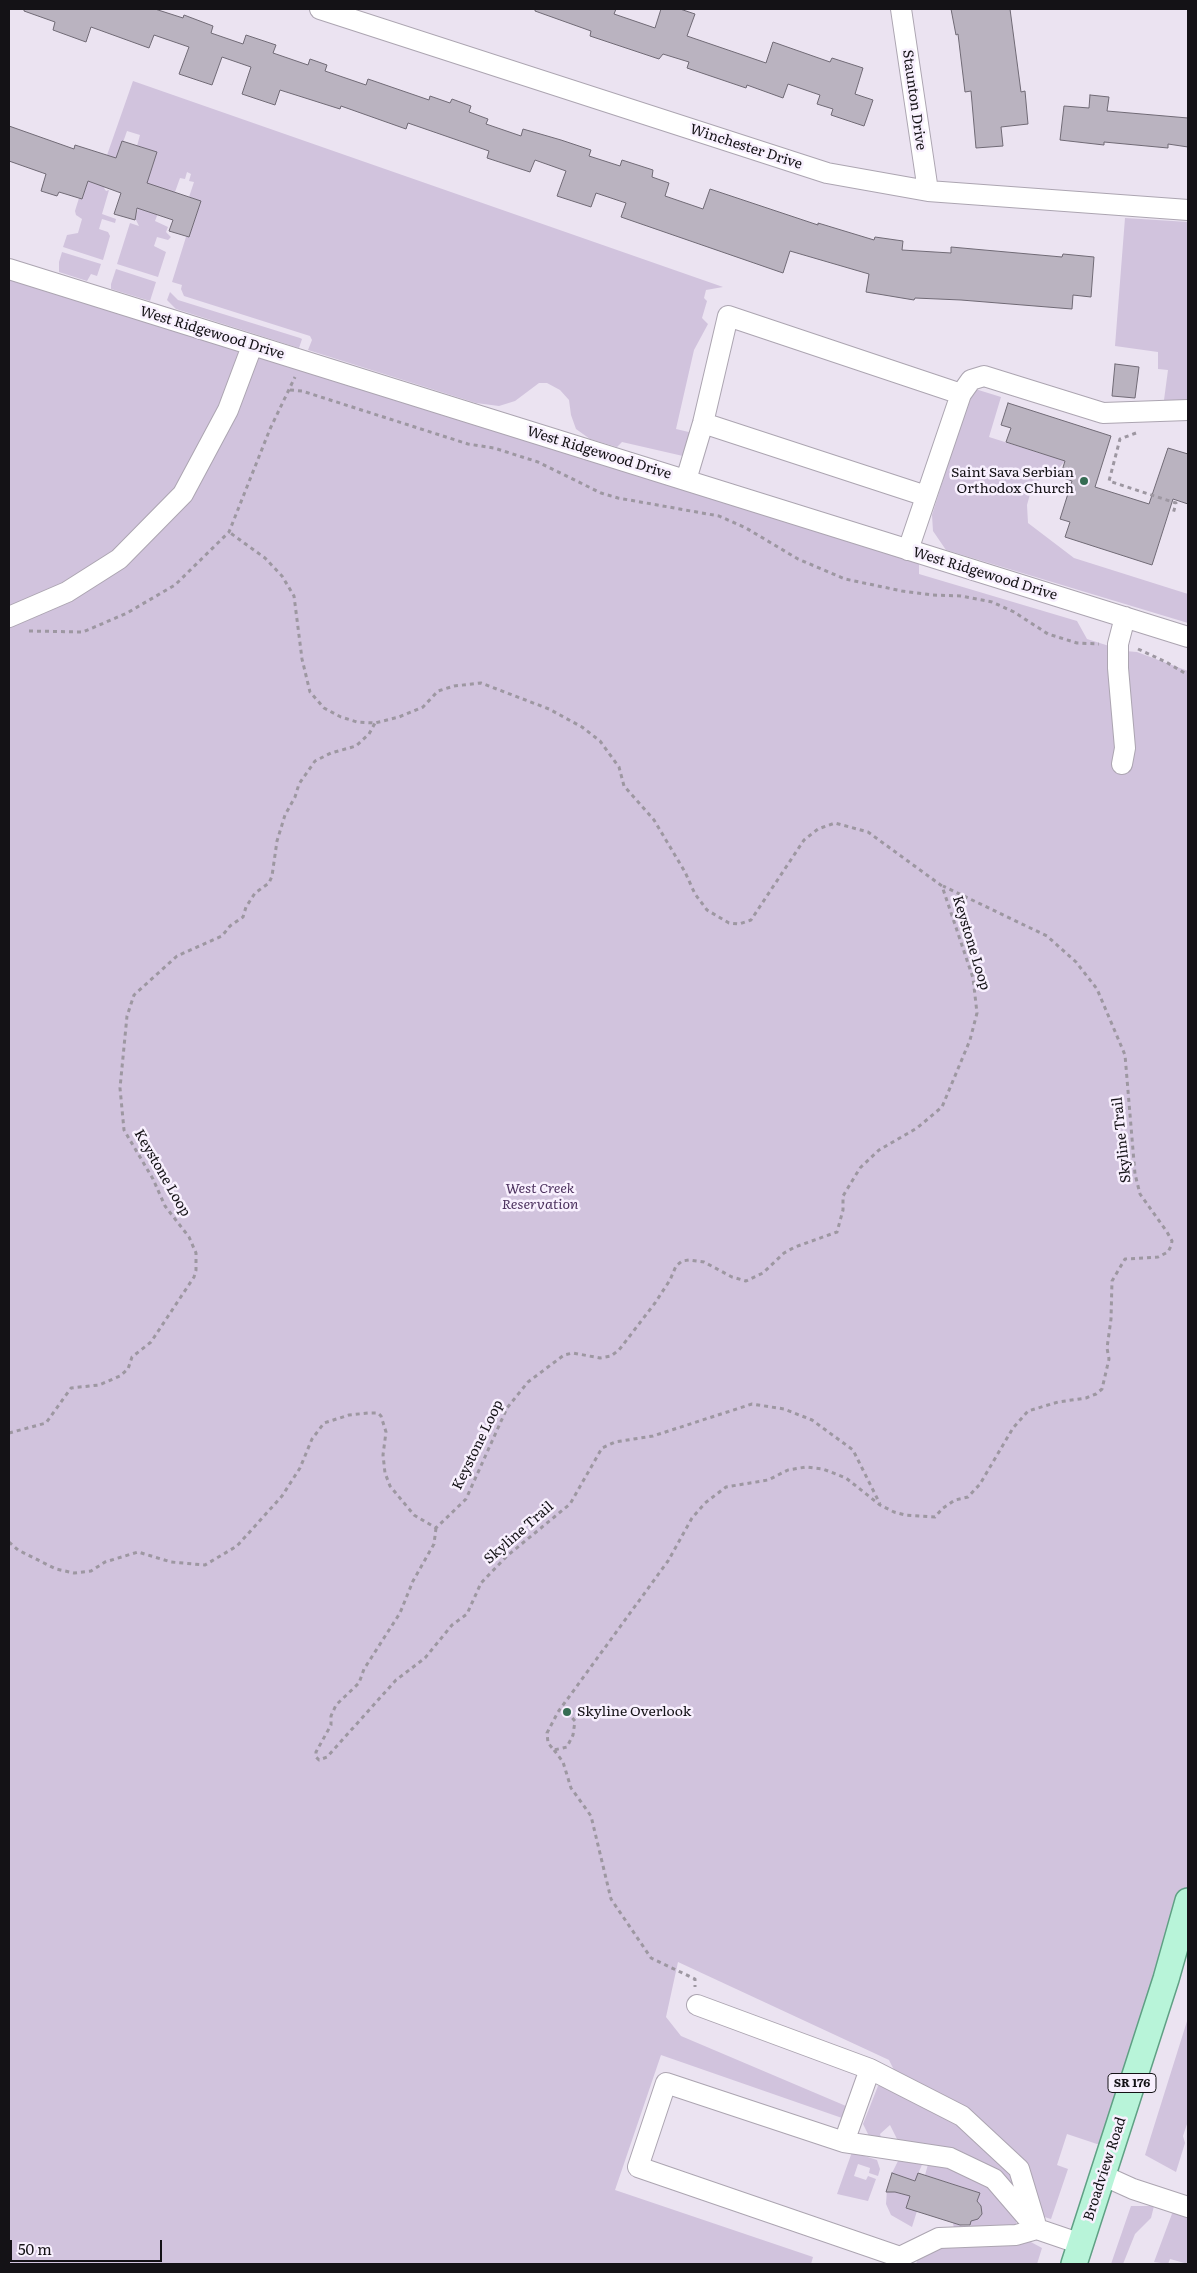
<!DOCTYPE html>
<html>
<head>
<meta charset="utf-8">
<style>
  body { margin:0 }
  #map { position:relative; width:1197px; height:2273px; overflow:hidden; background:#ebe3f1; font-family:Literata,serif }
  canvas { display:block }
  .frame { position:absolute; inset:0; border:10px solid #141216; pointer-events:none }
  .scale { position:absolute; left:10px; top:2240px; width:152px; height:22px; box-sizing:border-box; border:2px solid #141216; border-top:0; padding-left:6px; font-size:15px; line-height:18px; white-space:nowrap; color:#141216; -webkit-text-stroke:4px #f8f0fe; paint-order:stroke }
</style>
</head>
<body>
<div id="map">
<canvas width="1197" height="2273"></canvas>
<div class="frame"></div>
<div class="scale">50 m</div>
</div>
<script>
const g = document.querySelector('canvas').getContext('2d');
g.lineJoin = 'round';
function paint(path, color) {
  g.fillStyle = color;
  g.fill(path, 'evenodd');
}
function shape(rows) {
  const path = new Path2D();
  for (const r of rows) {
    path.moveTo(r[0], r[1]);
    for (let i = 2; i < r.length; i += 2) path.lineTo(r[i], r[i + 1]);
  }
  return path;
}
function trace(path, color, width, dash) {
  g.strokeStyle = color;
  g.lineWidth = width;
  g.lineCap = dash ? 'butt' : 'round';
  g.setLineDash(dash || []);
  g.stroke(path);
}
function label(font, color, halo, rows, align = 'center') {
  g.font = font + ' Literata,serif';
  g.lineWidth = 5;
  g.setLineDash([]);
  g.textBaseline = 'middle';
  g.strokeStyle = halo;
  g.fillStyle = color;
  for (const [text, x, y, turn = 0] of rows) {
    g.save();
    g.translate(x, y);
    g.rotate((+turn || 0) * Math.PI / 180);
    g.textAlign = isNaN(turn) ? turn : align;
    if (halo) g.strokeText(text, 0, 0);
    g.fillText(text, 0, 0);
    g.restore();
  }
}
paint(shape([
  [133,81,723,287,706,290,704,298,707,301,702,318,708,324,694,350,676,429,693,433,683,456,622,442,617,447,590,439,576,429,571,415,569,400,560,390,547,383,539,383,515,401,499,406,476,403,308,350,312,340,310,336,184,296,181,289,182,285,172,282,186,237,189,237,201,201,189,197,194,182,189,181,191,174,187,172,185,179,180,178,175,192,167,190,155,221,168,227,166,232,171,237,168,240,157,237,154,246,166,252,158,277,117,264,130,223,139,226,135,218,157,152,137,146,140,135,127,131,109,182,104,188,106,191,109,190,102,214,116,219,115,223,102,219,99,229,108,232,110,236,103,260,63,247,67,235,78,233,82,219,76,215,75,211,79,198,82,199,97,155,106,158],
  [1125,218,1188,222,1188,402,1164,400,1168,370,1158,369,1158,352,1115,346],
  [62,252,101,264,97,276,91,274,87,281,59,272,59,262],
  [116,269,156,282,150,301,111,289,111,284],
  [9,272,919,557,919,574,1077,621,1087,639,1125,651,1137,652,1188,671,1188,1913,1112,2149,1067,2134,1057,2165,1068,2169,1051,2219,1041,2216,1024,2203,899,2143,890,2125,880,2134,883,2144,871,2140,863,2124,878,2086,901,2084,889,2060,678,1962,666,2017,681,2036,846,2106,842,2118,661,2055,615,2190,813,2257,811,2264,9,2264],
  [170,292,178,300,300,338,302,339,299,348,176,309,167,300],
  [972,388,1001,397,989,437,1065,461,1058,469,1046,473,1032,487,1027,505,1028,523,1074,558,1188,594,1188,623,946,550,933,531,932,515],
  [1188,2018,1188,2121,1183,2136,1185,2143,1176,2172,1145,2155],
  [852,2152,877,2160,880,2169,878,2176,869,2173,870,2168,858,2164,854,2176,866,2180,868,2176,876,2179,868,2201,837,2194],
  [912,2157,924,2160,915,2181,892,2173,898,2161],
  [929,2161,965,2173,990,2186,1019,2214,1015,2227,955,2234,953,2223,969,2228,971,2221,982,2214,981,2206,977,2201,980,2193,925,2175],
  [887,2189,910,2196,906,2208,917,2211,912,2227,891,2215,886,2204],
  [1131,2206,1154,2206,1151,2218,1135,2234,1123,2264,1111,2264],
  [1173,2211,1188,2216,1188,2264,1170,2259,1168,2264,1154,2262],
  [1029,2241,1042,2248,1037,2264,916,2264,920,2253,942,2247]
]), '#d1c3dd');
const building = shape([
  [24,9,155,9,183,18,184,15,213,26,211,33,243,44,246,35,276,45,273,53,308,65,310,59,327,65,325,71,366,85,368,79,429,100,430,96,450,103,452,99,471,106,469,112,488,119,486,124,521,136,523,129,561,140,591,150,589,156,620,166,622,160,653,170,652,177,669,183,665,196,703,209,710,189,818,225,818,223,874,240,875,237,903,241,902,250,951,253,951,247,1062,257,1063,254,1094,257,1091,297,1073,295,1072,309,961,300,915,298,914,300,866,292,869,274,790,251,783,273,621,217,626,203,596,193,591,207,557,196,566,171,535,160,530,172,487,158,489,151,408,123,406,129,341,106,340,109,280,90,275,105,242,94,251,67,222,57,212,85,179,74,189,47,154,35,149,48,91,27,86,42,53,30,55,22,24,11,24,9],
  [535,9,616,9,614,14,655,28,661,9,680,9,695,14,687,36,766,63,773,42,830,62,832,58,863,68,855,94,873,100,864,126,831,115,833,109,817,104,820,95,788,84,783,98,747,85,746,88,687,68,689,62,663,54,659,59,590,36,591,31,535,11,535,9],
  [951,9,1010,9,1021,92,1025,91,1028,124,1001,127,1003,146,976,148,971,91,965,92,958,34,956,35,951,9],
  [1090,95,1109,97,1107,111,1188,118,1188,147,1168,144,1168,148,1104,142,1104,145,1060,140,1064,106,1089,108,1090,95],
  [9,126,74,149,75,145,116,158,122,141,157,152,147,183,201,201,189,237,169,231,173,220,137,208,135,220,114,214,121,193,88,181,82,199,59,192,57,196,41,191,46,174,9,161,9,126],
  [1115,364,1139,367,1135,398,1112,396,1115,364],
  [1008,403,1111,436,1095,487,1149,504,1168,448,1188,454,1188,504,1173,499,1152,565,1065,537,1070,522,1060,519,1072,481,1060,477,1065,461,1006,442,1011,428,1001,425,1008,403],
  [892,2173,915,2181,918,2173,980,2193,977,2201,981,2206,982,2214,978,2219,971,2221,970,2225,960,2225,906,2208,910,2196,895,2192,886,2192,892,2173]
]);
paint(building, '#bab3c0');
trace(building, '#706a75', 1);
const minor = shape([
  [320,9,827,173,928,191,1188,210],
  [901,9,928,191],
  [9,269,1188,637],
  [703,423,926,496],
  [686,480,703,423,728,316,961,394],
  [908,550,961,394,971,380,984,376,1103,413,1188,410],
  [9,617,67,592,119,559,183,494,228,410,252,346],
  [1122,764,1125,748,1118,668,1118,644,1125,617],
  [697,2005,870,2069,844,2142],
  [870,2069,962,2116,1019,2169,1035,2222],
  [1102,2175,1133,2189,1188,2207],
  [1037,2229,1016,2235,939,2238,900,2257,638,2167,666,2083,844,2142,950,2158,994,2179,1037,2229,1081,2244]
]);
const major = shape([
  [1074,2264,1166,1979,1188,1901]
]);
trace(minor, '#aca5b1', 22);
trace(major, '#5fa084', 28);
trace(shape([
  [290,390,302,391,468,444,494,448,538,462,601,493,618,498,719,516,746,528,798,559,845,579,902,591,932,595,961,596,992,602,1014,612,1048,634,1077,643,1099,644],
  [1136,433,1120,439,1109,481,1176,503,1173,514],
  [29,631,83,632,127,613,175,585,229,532,270,429,295,377],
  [1138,649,1166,662,1188,675],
  [9,1433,46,1423,71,1388,99,1385,120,1376,128,1369,132,1357,151,1342,194,1277,196,1270,196,1253,189,1237,165,1206,153,1179,124,1130,120,1088,127,1016,134,995,177,956,222,936,230,926,243,917,246,907,255,893,269,883,272,876,277,841,285,815,295,797,299,784,315,761,331,753,356,746,369,734,375,723],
  [436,1528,434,1544,413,1581,400,1613,364,1669,359,1683,336,1705,331,1716,331,1725,316,1752,316,1757,319,1760,327,1757,396,1680,425,1658,452,1625,467,1614,481,1583,507,1556,570,1504,602,1448,615,1442,653,1436,752,1404,784,1409,812,1420,853,1450,880,1504],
  [9,1542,18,1550,56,1569,74,1573,91,1571,105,1562,138,1552,171,1562,205,1565,237,1546,282,1496,300,1468,312,1439,324,1423,349,1415,368,1413,378,1413,381,1416,386,1432,383,1455,385,1473,390,1486,414,1515,436,1528,466,1499,507,1408,528,1382,564,1355,573,1353,600,1358,611,1356,619,1350,655,1303,670,1280,676,1266,682,1261,689,1260,704,1262,732,1277,746,1281,763,1273,784,1253,795,1247,837,1232,843,1210,843,1196,860,1168,879,1150,917,1128,942,1107,970,1040,977,1013,973,978,942,886,868,832,835,823,818,829,804,840,751,920,739,924,729,923,707,910,695,894,685,872,654,820,624,786,619,767,600,741,582,727,549,709,481,683,454,686,438,691,423,707,399,717,375,723,357,722,341,717,324,708,310,692,302,659,294,596,282,576,265,558,229,532],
  [567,1712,575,1721,573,1735,567,1747,554,1750,548,1743,547,1733,558,1712,668,1561,692,1518,705,1503,726,1487,768,1480,788,1470,806,1467,823,1469,846,1478,880,1505,894,1512,905,1515,935,1517,943,1508,955,1500,968,1497,980,1484,1013,1428,1028,1411,1058,1402,1086,1398,1096,1394,1102,1389,1109,1359,1107,1348,1111,1319,1112,1281,1125,1259,1158,1257,1168,1252,1171,1246,1172,1241,1167,1232,1140,1194,1135,1174,1125,1055,1097,989,1076,962,1047,936,943,886],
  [554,1750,563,1762,571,1788,591,1816,611,1899,651,1958,695,1979,695,1987]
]), '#9d97a1', 3, [4, 4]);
trace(minor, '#fff', 20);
trace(major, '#b8f4d9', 25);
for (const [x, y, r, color] of [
  [1084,481,5,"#356c53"],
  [567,1712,5,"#356c53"]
]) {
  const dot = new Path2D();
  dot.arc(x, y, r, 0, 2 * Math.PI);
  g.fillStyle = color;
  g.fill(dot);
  trace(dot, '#f8f0fe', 2);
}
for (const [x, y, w] of [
  [1132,2083,48]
]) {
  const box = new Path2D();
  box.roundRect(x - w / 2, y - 9.5, w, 19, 4);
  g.fillStyle = '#f8f0fe';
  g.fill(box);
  trace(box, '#141216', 1);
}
label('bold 12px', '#141216', null, [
  ["SR 176",1132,2083]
]);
label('14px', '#141216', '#f8f0fe', [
  ["Staunton Drive",914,100,82],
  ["Winchester Drive",746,147,18],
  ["West Ridgewood Drive",212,333,17],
  ["West Ridgewood Drive",599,453,17],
  ["West Ridgewood Drive",985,574,17],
  ["Keystone Loop",971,943,73],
  ["Skyline Trail",1122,1140,-96],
  ["Keystone Loop",162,1173,60],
  ["Keystone Loop",478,1445,-64],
  ["Skyline Trail",519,1533,-41],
  ["Broadview Road",1105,2169,-72]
]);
label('14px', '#141216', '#f8f0fe', [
  ["Saint Sava Serbian",1074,473],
  ["Orthodox Church",1074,489],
  ["Skyline Overlook",577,1712,"left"]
], 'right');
label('italic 14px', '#4c315e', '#f8f0fe', [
  ["West Creek",540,1189],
  ["Reservation",540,1205]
]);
</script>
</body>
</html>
